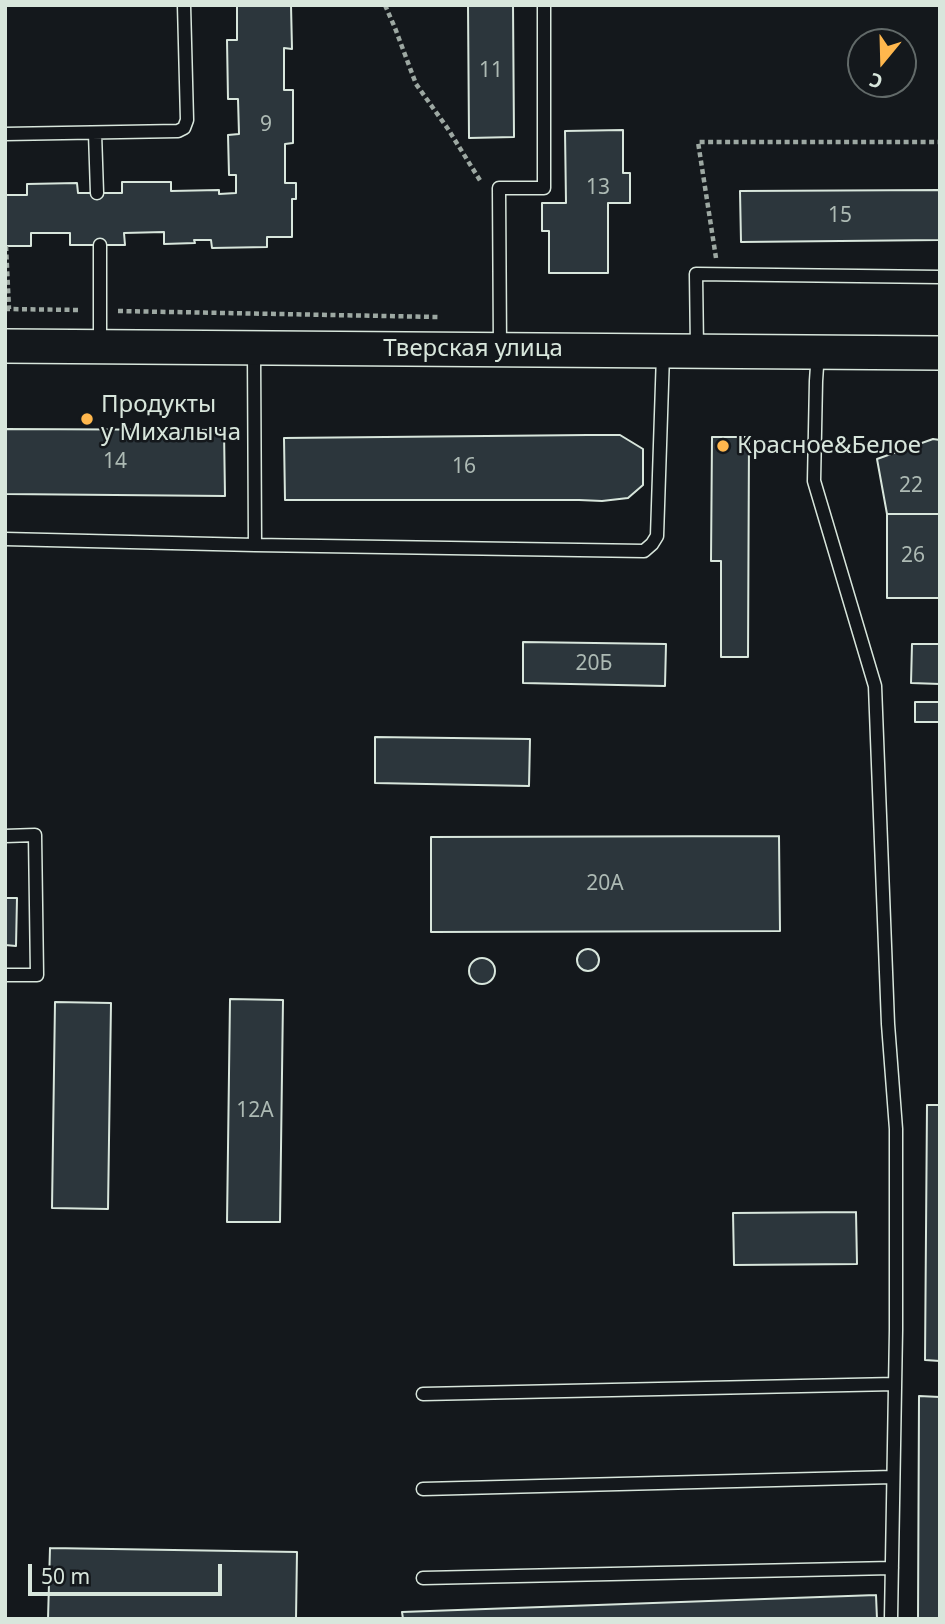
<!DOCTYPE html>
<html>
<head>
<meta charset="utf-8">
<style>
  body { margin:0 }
  #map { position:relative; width:945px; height:1624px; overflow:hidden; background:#14181c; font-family:"Noto Sans",sans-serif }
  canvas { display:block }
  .frame { position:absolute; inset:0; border:7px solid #d8e6dc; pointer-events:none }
  .north { position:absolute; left:847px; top:28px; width:70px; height:70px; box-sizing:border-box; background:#14181c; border:2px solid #626a69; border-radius:50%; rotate:199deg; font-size:19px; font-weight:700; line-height:28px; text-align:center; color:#d8e6dc }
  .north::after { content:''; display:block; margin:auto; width:24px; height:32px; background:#ffb74d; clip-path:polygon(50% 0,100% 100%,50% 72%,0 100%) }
  .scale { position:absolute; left:28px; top:1564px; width:194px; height:32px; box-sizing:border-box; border:4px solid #d8e6dc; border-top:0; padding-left:9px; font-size:21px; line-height:24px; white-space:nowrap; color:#d8e6dc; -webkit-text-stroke:5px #14181c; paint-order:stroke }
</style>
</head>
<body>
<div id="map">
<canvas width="945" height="1624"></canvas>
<div class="frame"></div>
<div class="north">С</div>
<div class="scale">50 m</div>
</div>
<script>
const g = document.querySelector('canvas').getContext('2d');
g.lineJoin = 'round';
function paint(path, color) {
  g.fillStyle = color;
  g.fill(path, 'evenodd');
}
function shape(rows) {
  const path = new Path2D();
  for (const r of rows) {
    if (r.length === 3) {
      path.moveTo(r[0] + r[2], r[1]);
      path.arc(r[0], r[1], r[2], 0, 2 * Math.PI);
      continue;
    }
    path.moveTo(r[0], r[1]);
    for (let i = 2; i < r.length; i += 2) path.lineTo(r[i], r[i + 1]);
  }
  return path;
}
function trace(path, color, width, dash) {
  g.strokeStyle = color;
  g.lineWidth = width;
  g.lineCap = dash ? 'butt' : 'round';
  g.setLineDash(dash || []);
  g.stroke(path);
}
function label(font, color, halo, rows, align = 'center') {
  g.font = font + ' "Noto Sans",sans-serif';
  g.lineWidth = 5;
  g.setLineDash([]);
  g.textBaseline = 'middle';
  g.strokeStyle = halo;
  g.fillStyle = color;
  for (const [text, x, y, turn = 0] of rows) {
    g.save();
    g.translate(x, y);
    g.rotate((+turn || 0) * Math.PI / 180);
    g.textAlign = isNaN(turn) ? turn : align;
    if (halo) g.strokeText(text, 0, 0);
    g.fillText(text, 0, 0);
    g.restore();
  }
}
const building = shape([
  [237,5,291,5,292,49,284,48,284,90,293,90,293,143,285,144,285,183,296,183,296,199,292,199,292,237,267,237,267,247,212,248,211,240,194,240,195,243,164,244,164,232,124,233,125,245,70,245,70,233,31,233,31,246,5,246,5,195,27,195,27,184,77,183,78,193,122,193,122,182,171,182,171,191,219,190,219,194,236,193,236,175,229,175,228,135,239,134,238,99,228,99,227,40,237,40,237,5],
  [468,5,513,5,514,137,469,138,468,5],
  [623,130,623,173,630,173,630,203,608,203,608,273,549,273,549,231,542,231,542,203,566,203,565,131,623,130],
  [940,190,940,240,741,242,740,191,940,190],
  [5,429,224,430,225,496,5,494,5,429],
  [588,435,620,435,643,449,643,485,628,498,602,501,579,500,285,500,284,438,588,435],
  [712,437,749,437,748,657,721,657,721,561,711,561,712,437],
  [933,439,940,440,940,514,887,514,877,459,933,439],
  [887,514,940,514,940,598,887,598,887,514],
  [523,642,666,644,665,686,523,683,523,642],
  [912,644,940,644,940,684,911,683,912,644],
  [915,702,940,702,940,722,915,722,915,702],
  [375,737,530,739,529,786,375,783,375,737],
  [779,836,780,931,431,932,431,837,779,836],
  [5,898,17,898,16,946,5,945,5,898],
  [588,960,11],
  [482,971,13],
  [230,999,283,1000,280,1222,227,1222,230,999],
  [55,1002,111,1003,108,1209,52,1208,55,1002],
  [927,1105,940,1105,940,1361,925,1360,927,1105],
  [856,1212,857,1264,734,1265,733,1213,856,1212],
  [919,1396,940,1397,940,1619,918,1619,919,1396],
  [50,1548,297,1552,296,1619,48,1619,50,1548],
  [876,1595,877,1619,403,1619,402,1612,876,1595]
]);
paint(building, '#2c363c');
trace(building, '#d8e6dc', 2);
const lane = shape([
  [95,133,97,193],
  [5,134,178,131,184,128,187,120,184,5],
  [100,346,100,245],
  [500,348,499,188,544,188,544,5],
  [697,349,696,274,940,277],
  [818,352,816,381,814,481,875,686,888,1024,896,1129,896,1330,891,1619],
  [5,539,255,545,254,351],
  [255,545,644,551,652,544,657,536,663,354],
  [5,836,35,835,37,975,5,975],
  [423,1394,895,1384],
  [423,1489,893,1477],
  [423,1578,892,1568]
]);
const secondary = shape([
  [5,346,940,353]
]);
trace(lane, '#d8e6dc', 15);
trace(secondary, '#d8e6dc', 36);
trace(shape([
  [385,5,395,28,416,84,448,129,481,182],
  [6,246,9,309],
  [716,258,698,142,940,142],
  [5,309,81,310],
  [118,311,438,317]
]), '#9da8a2', 4.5, [5, 3.5]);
trace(lane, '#14181c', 12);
trace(secondary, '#14181c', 33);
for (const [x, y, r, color] of [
  [87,419,7,"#ffb74d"],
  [723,446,7,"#ffb74d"]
]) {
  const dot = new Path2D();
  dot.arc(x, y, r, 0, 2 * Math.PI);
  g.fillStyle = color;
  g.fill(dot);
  trace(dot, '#14181c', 2.5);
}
label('21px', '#adbab4', null, [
  ["11",491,71],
  ["9",266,125],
  ["13",598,188],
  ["15",840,216],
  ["14",115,462],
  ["16",464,467],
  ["22",911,486],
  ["26",913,556],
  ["20Б",594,664],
  ["20А",605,884],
  ["12А",255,1111]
]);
label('24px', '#d8e6dc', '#14181c', [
  ["Тверская улица",473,349]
]);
label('24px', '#d8e6dc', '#14181c', [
  ["Продукты",101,405],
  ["у Михалыча",101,433],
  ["Красное&Белое",737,446]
], 'left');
</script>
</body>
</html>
